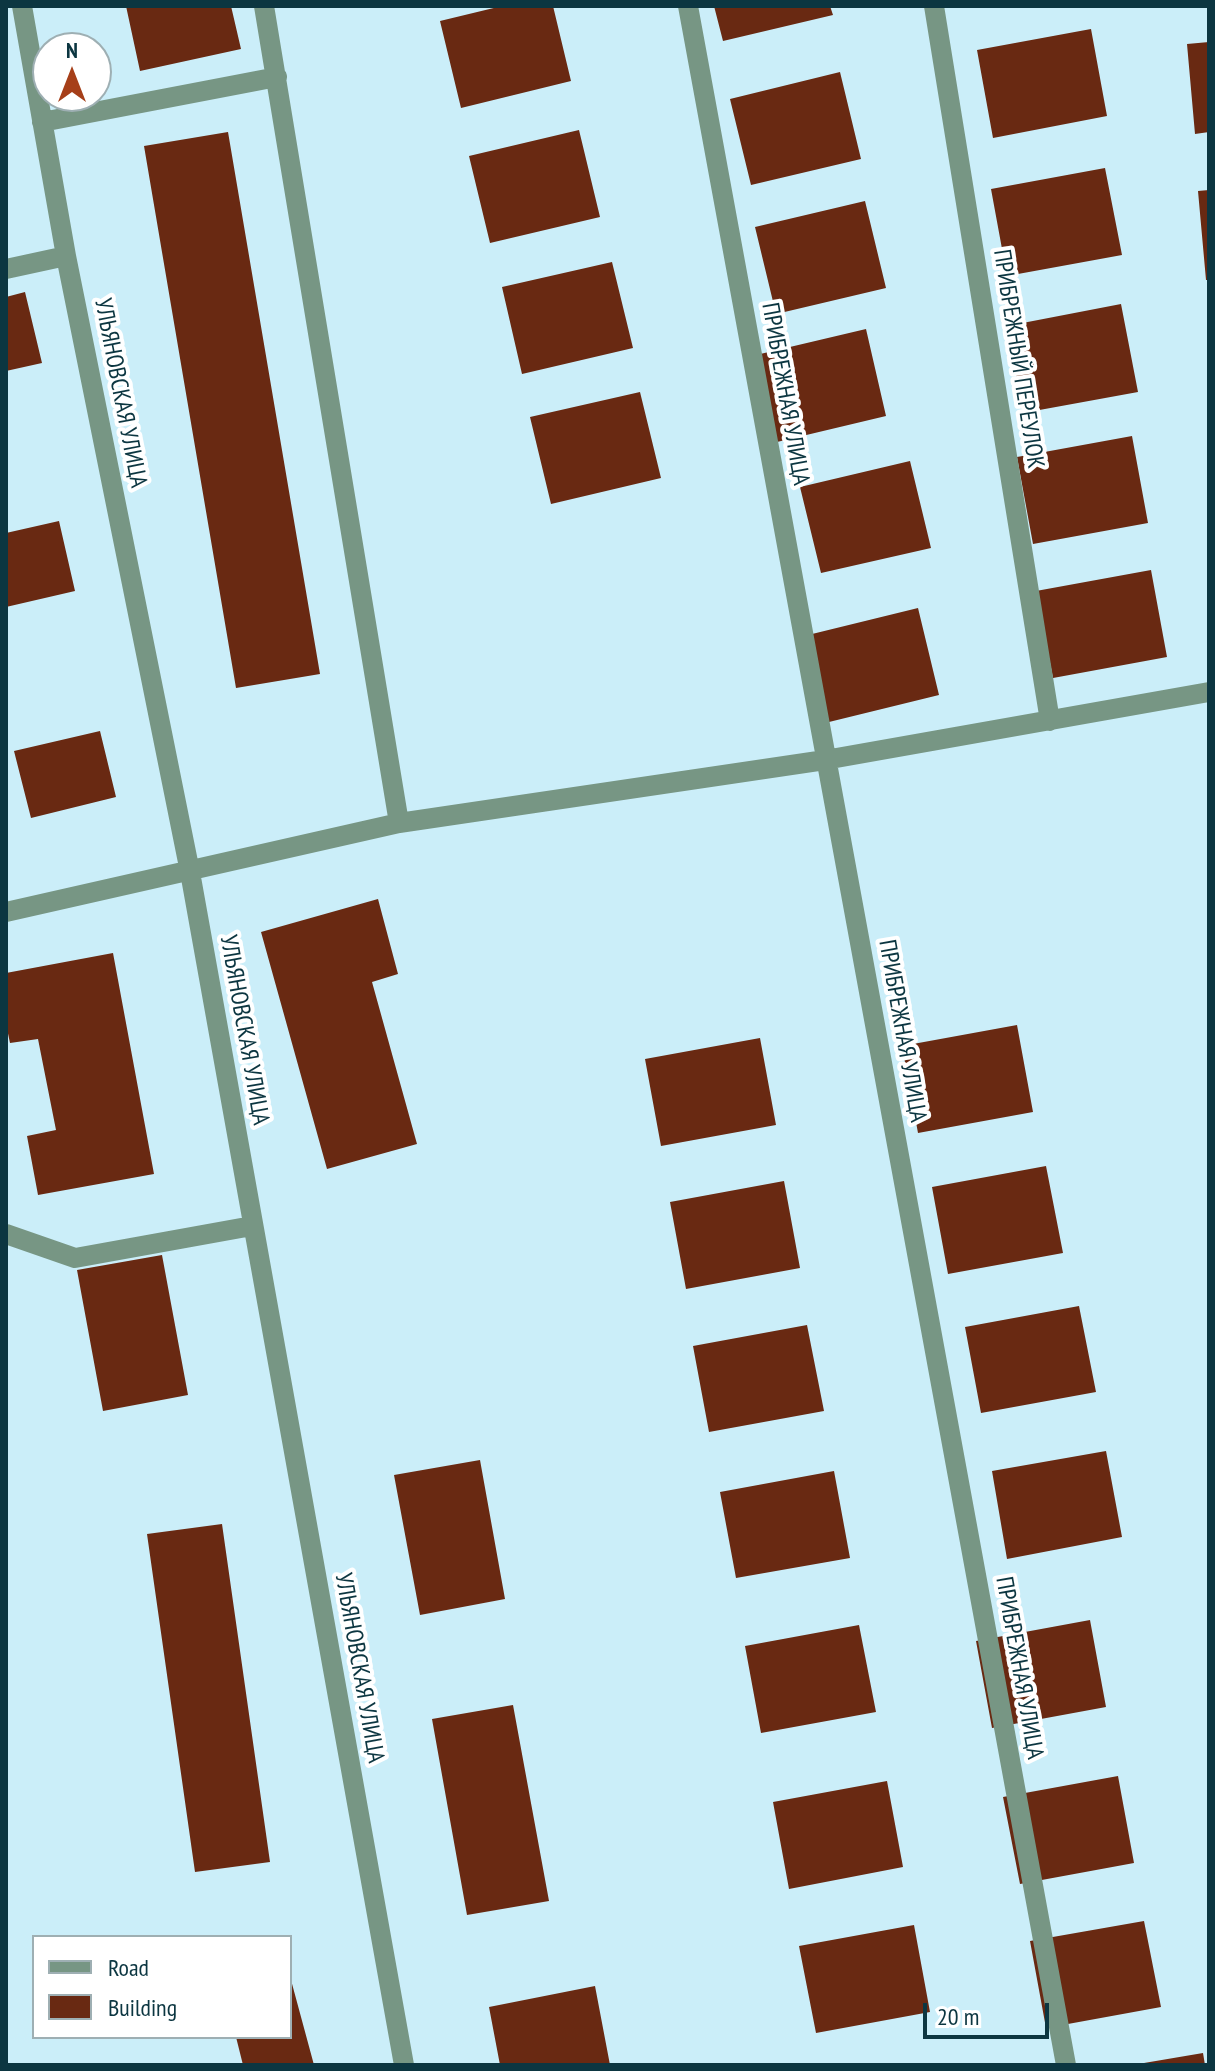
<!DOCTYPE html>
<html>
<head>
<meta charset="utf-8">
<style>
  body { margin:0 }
  #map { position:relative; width:1215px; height:2071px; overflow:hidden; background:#cbeef9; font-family:"PT Sans Narrow",sans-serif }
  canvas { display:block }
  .frame { position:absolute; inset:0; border:8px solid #0c3641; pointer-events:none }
  .legend { position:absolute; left:32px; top:1935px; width:260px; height:104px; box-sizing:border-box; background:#fff; border:2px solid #9eafb3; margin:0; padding:10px 14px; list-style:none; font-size:24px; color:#0c3641 }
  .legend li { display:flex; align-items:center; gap:16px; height:40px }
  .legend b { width:40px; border:2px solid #9eafb3 }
  .north { position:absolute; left:32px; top:32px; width:80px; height:80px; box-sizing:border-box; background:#fff; border:2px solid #9eafb3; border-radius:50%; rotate:0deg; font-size:22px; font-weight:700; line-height:32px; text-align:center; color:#0c3641 }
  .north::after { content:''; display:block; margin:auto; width:28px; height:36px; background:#a63f19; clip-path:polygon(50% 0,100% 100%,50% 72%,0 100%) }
  .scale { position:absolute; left:923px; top:2003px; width:126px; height:36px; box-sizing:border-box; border:4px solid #0c3641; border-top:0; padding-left:10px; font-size:24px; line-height:28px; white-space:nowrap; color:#0c3641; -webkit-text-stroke:6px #fff; paint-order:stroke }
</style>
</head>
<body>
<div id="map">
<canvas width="1215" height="2071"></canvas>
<div class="frame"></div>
<ul class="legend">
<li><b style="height:10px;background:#779684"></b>Road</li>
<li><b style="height:22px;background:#692912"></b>Building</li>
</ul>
<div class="north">N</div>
<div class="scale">20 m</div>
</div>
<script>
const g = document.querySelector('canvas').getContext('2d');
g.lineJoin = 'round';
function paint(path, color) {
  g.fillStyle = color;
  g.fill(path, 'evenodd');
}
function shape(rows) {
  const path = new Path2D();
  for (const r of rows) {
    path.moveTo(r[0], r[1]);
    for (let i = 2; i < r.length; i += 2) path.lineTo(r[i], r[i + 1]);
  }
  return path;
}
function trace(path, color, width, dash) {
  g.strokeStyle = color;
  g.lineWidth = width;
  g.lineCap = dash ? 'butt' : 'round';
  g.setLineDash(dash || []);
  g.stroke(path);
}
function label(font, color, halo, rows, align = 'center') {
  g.font = font + ' "PT Sans Narrow",sans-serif';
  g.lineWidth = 8;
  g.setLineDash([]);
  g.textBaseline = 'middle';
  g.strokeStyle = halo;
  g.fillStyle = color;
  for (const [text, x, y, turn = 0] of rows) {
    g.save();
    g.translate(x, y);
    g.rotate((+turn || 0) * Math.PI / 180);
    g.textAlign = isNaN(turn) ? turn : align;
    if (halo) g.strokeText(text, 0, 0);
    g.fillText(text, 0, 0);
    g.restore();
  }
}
paint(shape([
  [126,6,231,6,241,49,140,71],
  [502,6,553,6,571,81,461,108,440,21],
  [714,6,830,6,833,15,723,41],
  [1091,29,1107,116,993,138,977,50],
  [1209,42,1209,132,1195,134,1187,44],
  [840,72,861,159,751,185,730,99],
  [579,130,600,217,490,243,469,156],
  [228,132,320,674,236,688,144,146],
  [1105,168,1122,255,1007,276,991,189],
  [1209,190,1209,280,1206,280,1198,191],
  [865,201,886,288,776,314,755,227],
  [612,262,633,348,522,374,502,287],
  [25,292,42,363,6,371,6,297],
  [1121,304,1138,392,1023,413,1007,326],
  [866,329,886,416,777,442,756,355],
  [640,392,661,478,551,504,530,417],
  [1132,436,1148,523,1033,544,1017,457],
  [910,461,931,548,821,573,800,487],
  [59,521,75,591,6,607,6,533],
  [1151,570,1167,657,1053,678,1036,591],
  [918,608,939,695,829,722,808,635],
  [100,731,116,797,31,818,14,751],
  [378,899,398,974,372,982,417,1144,327,1169,261,932],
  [113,953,154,1174,38,1195,27,1136,56,1130,38,1039,10,1043,6,1024,6,973],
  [1017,1025,1033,1112,918,1133,902,1046],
  [760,1038,776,1125,661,1146,645,1059],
  [1046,1166,1063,1253,948,1274,932,1187],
  [784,1181,800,1268,686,1289,670,1202],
  [162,1255,188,1395,103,1411,77,1270],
  [1079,1306,1096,1392,981,1413,965,1327],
  [807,1325,824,1411,709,1432,693,1346],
  [1106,1451,1122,1537,1007,1559,992,1471],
  [480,1460,505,1599,420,1615,394,1475],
  [834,1471,850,1558,736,1578,720,1492],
  [222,1524,270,1862,195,1872,147,1534],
  [1090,1620,1106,1707,992,1728,976,1641],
  [859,1625,876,1712,761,1733,745,1646],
  [513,1705,549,1901,467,1915,432,1719],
  [1118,1776,1134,1863,1020,1884,1003,1797],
  [887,1781,903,1867,789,1889,773,1802],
  [1144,1921,1161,2007,1046,2028,1030,1941],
  [914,1925,930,2012,816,2033,799,1946],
  [291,1980,314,2065,243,2065,236,2037,290,2037],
  [595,1986,610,2065,500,2065,489,2007],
  [1203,2053,1205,2065,1144,2065,1144,2063]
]), '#692912');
trace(shape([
  [22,6,66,256,190,872,404,2065],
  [264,6,399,823],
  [688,6,1066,2065],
  [934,6,1050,721],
  [42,122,277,77],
  [6,269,66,256],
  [6,912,399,823,825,760,1209,692],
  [6,1234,75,1258,252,1226]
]), '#779684', 20);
label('24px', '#0c3641', '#fff', [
  ["ПРИБРЕЖНЫЙ ПЕРЕУЛОК",1018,359,81],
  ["УЛЬЯНОВСКАЯ УЛИЦА",120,393,79],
  ["ПРИБРЕЖНАЯ УЛИЦА",785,394,80],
  ["УЛЬЯНОВСКАЯ УЛИЦА",244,1030,80],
  ["ПРИБРЕЖНАЯ УЛИЦА",902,1031,80],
  ["УЛЬЯНОВСКАЯ УЛИЦА",359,1668,80],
  ["ПРИБРЕЖНАЯ УЛИЦА",1019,1668,80]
]);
</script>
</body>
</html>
